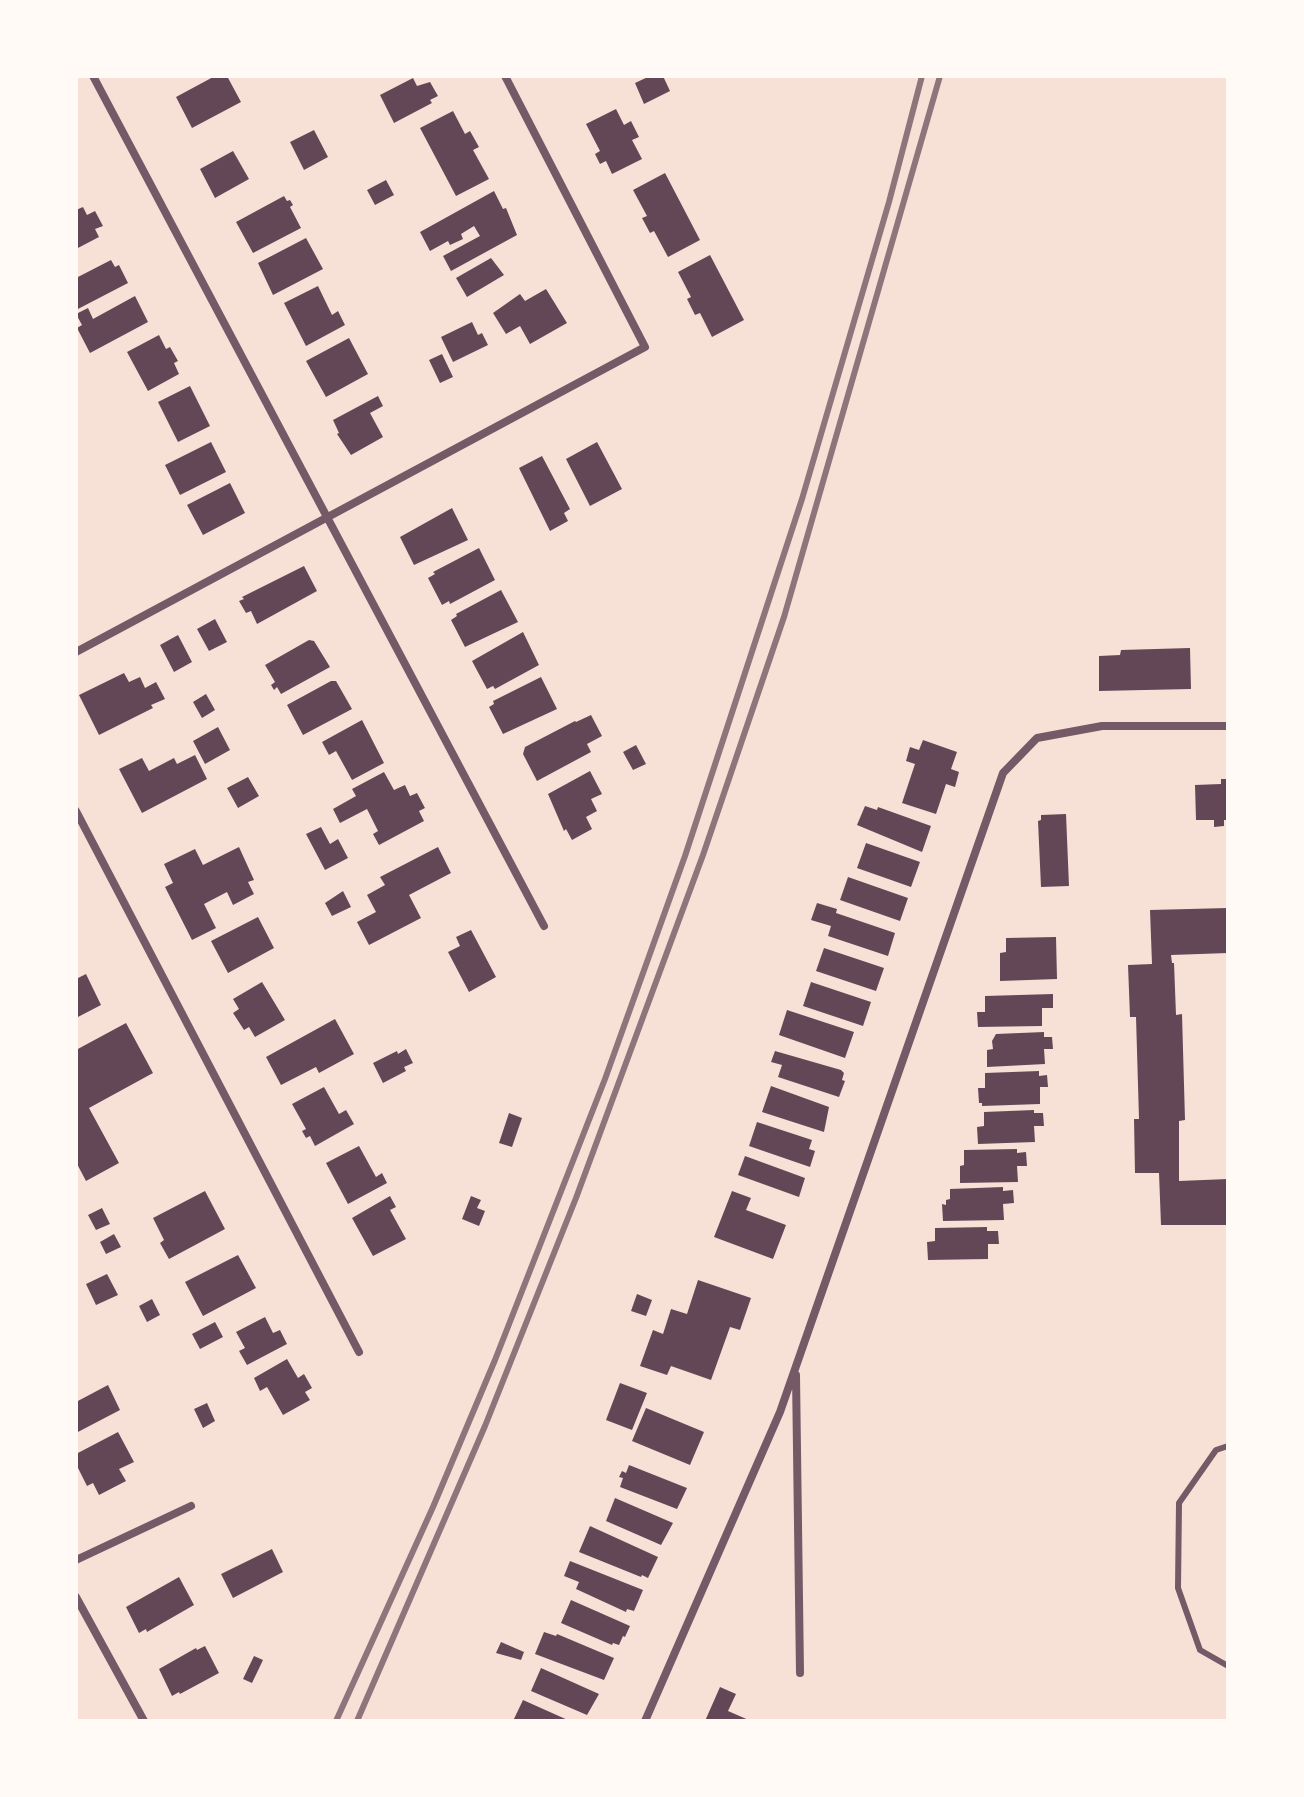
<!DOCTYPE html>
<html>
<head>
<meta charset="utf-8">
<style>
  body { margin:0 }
  #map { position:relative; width:1304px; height:1797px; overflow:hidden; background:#f7e1d7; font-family:Poppins,sans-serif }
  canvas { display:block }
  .frame { position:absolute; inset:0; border:78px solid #fffaf5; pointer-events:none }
</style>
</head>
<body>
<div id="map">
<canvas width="1304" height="1797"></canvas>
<div class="frame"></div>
</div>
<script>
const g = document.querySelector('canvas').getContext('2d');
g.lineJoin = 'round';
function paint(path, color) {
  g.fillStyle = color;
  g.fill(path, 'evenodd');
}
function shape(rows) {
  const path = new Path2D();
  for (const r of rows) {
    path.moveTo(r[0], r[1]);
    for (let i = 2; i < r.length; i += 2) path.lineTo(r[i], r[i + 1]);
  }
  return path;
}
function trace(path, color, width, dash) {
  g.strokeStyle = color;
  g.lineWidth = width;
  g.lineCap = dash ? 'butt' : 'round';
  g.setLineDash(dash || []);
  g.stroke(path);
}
paint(shape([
  [215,76,227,76,241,102,192,128,176,97],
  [650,76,663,76,670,91,644,104,635,83],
  [413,78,417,86,430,82,438,96,430,100,432,103,394,123,380,95],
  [616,109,624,125,631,121,639,137,632,140,642,159,612,174,606,161,600,164,595,154,600,151,586,124],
  [453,111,465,134,470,131,479,147,473,150,489,179,456,196,420,128],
  [314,130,328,157,304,170,290,142],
  [233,151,249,179,215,198,200,169],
  [665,173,700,240,668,257,654,231,650,233,642,218,647,216,633,190],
  [386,180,394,195,375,205,367,190],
  [494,191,503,209,506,208,517,235,451,271,443,256,480,236,474,226,461,234,463,239,450,245,448,241,430,251,420,232],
  [284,196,287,201,290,200,293,205,290,207,301,228,253,253,236,222],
  [83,207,87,215,95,211,103,226,95,229,99,237,76,249,76,210],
  [306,238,323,269,273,295,258,263],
  [710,255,744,320,712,337,700,313,695,315,687,299,691,297,678,272],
  [491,258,504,275,467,297,456,278],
  [111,260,115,267,119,265,128,283,76,310,76,278],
  [318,286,332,315,338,311,345,325,306,346,284,303],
  [546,289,567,323,530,344,520,326,506,334,493,313,520,294,525,301],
  [135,296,148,322,90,353,77,328,82,325,76,314,88,308,93,319],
  [472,322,478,335,482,333,488,345,453,362,441,337],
  [159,335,166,349,170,347,178,361,174,363,179,374,148,391,127,352],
  [349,338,368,374,326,397,306,361],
  [442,354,453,377,440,383,429,360],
  [190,386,210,426,178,442,158,402],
  [378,396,383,406,370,413,383,437,351,455,337,434,339,433,333,420],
  [211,442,226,472,180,495,165,465],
  [597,442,622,489,590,506,566,459],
  [542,456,570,509,564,513,568,521,550,531,519,468],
  [230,483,245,513,203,535,187,505],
  [452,508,468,540,414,565,400,537],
  [479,548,495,580,450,604,449,601,442,605,428,578,435,574,433,572],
  [304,566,317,591,257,624,251,611,246,613,239,601,244,599,242,597],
  [501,590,518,622,465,647,451,620,457,616,456,614],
  [215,619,227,642,209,651,197,629],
  [523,632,539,665,495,689,493,686,487,689,472,661],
  [178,635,192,662,174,672,160,645],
  [309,640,314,641,330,667,281,694,277,687,274,690,271,685,275,682,265,665],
  [1190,648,1191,689,1099,691,1099,656,1120,655,1121,650],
  [124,673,129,682,140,677,145,688,156,682,165,699,151,705,153,708,99,735,79,695],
  [541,677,557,709,503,734,489,707,494,704,493,701],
  [331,681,336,681,352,709,303,735,287,705],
  [206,694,215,710,202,718,193,702],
  [591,715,602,736,587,744,591,752,537,781,523,754,525,747,575,721,576,722],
  [362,720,384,763,352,780,336,751,329,755,322,742],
  [218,727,230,750,205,764,193,741],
  [923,740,957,752,951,769,959,772,955,787,946,784,936,814,902,803,915,764,906,761,910,747,919,750],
  [636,745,646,764,633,770,623,752],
  [195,755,207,779,142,813,119,769,142,758,149,771,174,758,177,764],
  [590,771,602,794,591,799,597,811,586,817,592,829,572,840,566,829,564,831,548,794],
  [384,772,394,790,405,785,410,796,417,793,425,808,419,811,424,821,379,845,373,834,378,831,367,809,340,823,333,809,356,796,352,789],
  [248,777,259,796,238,808,227,788],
  [1221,779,1228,779,1228,820,1224,820,1224,826,1214,827,1214,820,1196,820,1195,785,1221,784],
  [865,806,877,810,878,807,931,826,922,852,857,825],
  [1066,814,1069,886,1041,887,1038,821,1041,820,1041,815],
  [321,827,330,844,338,839,348,858,325,870,306,834],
  [866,843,920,862,911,887,857,868],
  [239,847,254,880,248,882,254,894,233,905,227,892,204,904,216,928,192,940,165,887,173,883,164,864,195,849,203,865],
  [438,847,451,873,409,895,421,918,369,945,357,922,376,912,367,895,385,885,380,877],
  [848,877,908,898,900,921,840,900],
  [343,891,351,907,332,916,325,903],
  [817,903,837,909,836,913,895,933,888,956,828,936,831,926,811,920],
  [1228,908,1228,953,1171,955,1172,963,1174,963,1176,1015,1182,1014,1185,1120,1179,1121,1179,1181,1228,1179,1228,1225,1161,1225,1159,1173,1135,1173,1134,1119,1139,1119,1136,1017,1130,1017,1128,965,1152,964,1150,910],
  [258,917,274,948,228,973,211,941],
  [471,930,496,977,469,992,448,952,460,946,456,937],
  [1056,937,1057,979,1000,981,1000,953,1006,952,1006,938],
  [824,948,884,968,876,991,816,971],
  [86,974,101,1005,76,1018,76,979],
  [262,982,285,1020,255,1037,249,1027,244,1030,233,1013,239,1009,233,999],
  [811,982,871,1002,863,1026,803,1006],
  [1053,994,1053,1008,1042,1008,1042,1026,978,1027,977,1012,985,1012,985,996],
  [787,1010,854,1032,845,1058,779,1035],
  [335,1019,354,1054,319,1073,316,1067,281,1085,266,1057],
  [126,1023,153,1073,89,1108,119,1163,86,1181,76,1162,76,1050],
  [1044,1032,1044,1037,1052,1037,1053,1049,1044,1049,1045,1064,987,1067,987,1050,993,1049,992,1041,996,1034],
  [406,1049,413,1063,404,1067,406,1071,383,1083,373,1063,397,1051,398,1054],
  [775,1051,841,1070,844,1073,842,1080,845,1081,839,1097,778,1077,782,1065,771,1062],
  [1039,1071,1039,1076,1047,1075,1048,1087,1040,1087,1040,1104,982,1106,982,1103,979,1103,978,1088,985,1088,985,1073],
  [771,1086,829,1107,824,1132,762,1112],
  [324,1087,339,1114,346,1110,354,1124,315,1146,310,1136,306,1138,302,1131,306,1129,292,1104],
  [1034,1110,1034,1113,1043,1113,1044,1126,1034,1126,1035,1142,978,1144,977,1127,984,1126,984,1112],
  [509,1113,522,1118,512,1147,499,1143],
  [757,1122,812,1140,809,1149,815,1151,810,1167,749,1146],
  [359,1146,376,1177,382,1173,387,1183,348,1204,326,1163],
  [1017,1149,1017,1153,1026,1152,1027,1166,1017,1166,1018,1182,960,1183,960,1166,964,1165,964,1150],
  [745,1156,805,1178,799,1197,738,1175],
  [1003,1187,1003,1191,1013,1190,1014,1203,1003,1204,1004,1220,943,1221,942,1204,946,1205,946,1200,950,1199,950,1189],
  [205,1191,225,1229,169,1259,160,1243,164,1240,153,1218],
  [732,1191,751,1198,746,1210,786,1225,773,1259,714,1237],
  [390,1196,396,1207,390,1210,406,1239,373,1256,352,1218],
  [471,1196,481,1200,477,1208,485,1211,479,1226,462,1219],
  [102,1208,110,1224,96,1230,88,1215],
  [987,1227,987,1231,998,1231,999,1244,988,1244,988,1259,928,1260,927,1242,935,1241,935,1228],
  [114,1234,121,1247,106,1254,100,1242],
  [238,1255,256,1288,203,1316,185,1282],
  [107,1274,118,1295,96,1305,86,1284],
  [698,1280,751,1298,740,1330,730,1327,711,1380,671,1366,667,1375,640,1366,653,1330,663,1334,671,1309,687,1314],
  [637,1294,652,1300,646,1316,631,1311],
  [152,1299,160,1315,147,1322,139,1306],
  [265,1317,273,1333,280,1330,287,1344,247,1365,239,1351,245,1348,236,1332],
  [215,1322,223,1337,200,1349,192,1334],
  [287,1359,298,1378,304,1374,312,1388,305,1392,310,1400,283,1415,267,1387,260,1391,254,1378],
  [620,1383,647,1393,632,1430,606,1420],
  [108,1385,120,1410,76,1433,76,1402],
  [207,1403,215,1421,203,1428,194,1409],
  [646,1408,704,1432,690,1465,632,1441],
  [118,1432,134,1462,119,1469,126,1481,99,1495,93,1483,87,1486,76,1464,76,1454],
  [629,1465,687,1488,677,1509,620,1487,623,1478,619,1477,622,1471,626,1473],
  [615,1498,673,1523,661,1545,606,1521],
  [590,1526,658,1557,648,1578,642,1575,641,1577,579,1552],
  [272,1549,283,1572,233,1598,221,1574],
  [570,1561,643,1590,634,1611,627,1609,626,1612,576,1589,579,1582,564,1576],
  [179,1577,194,1605,147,1632,146,1629,139,1633,126,1607],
  [571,1600,630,1626,625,1637,623,1636,619,1645,613,1643,612,1645,561,1623],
  [544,1632,556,1636,557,1634,614,1658,604,1680,535,1654],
  [501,1642,524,1652,521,1660,496,1653],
  [205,1646,219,1673,180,1694,179,1692,172,1696,159,1669,196,1648,197,1650],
  [254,1656,263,1660,252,1683,243,1679],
  [541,1668,599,1694,587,1715,531,1691],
  [720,1687,736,1694,728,1711,751,1721,705,1721],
  [523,1700,570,1721,513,1721]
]), '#644757');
trace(shape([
  [1228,1446,1216,1450,1179,1503,1178,1588,1200,1650,1228,1666]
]), '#755966', 6);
trace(shape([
  [93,76,544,926],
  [76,652,645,347,505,76],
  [76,811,359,1352],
  [796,1375,800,1673],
  [76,1560,191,1506],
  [76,1597,144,1721],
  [645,1721,780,1412,1003,773,1037,738,1102,726,1228,726]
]), '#755966', 8);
trace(shape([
  [336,1721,433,1507,495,1360,605,1079,685,856,802,499,889,202,922,76],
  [357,1721,485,1426,576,1198,703,855,784,617,940,76]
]), '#8f747c', 6);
</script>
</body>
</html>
